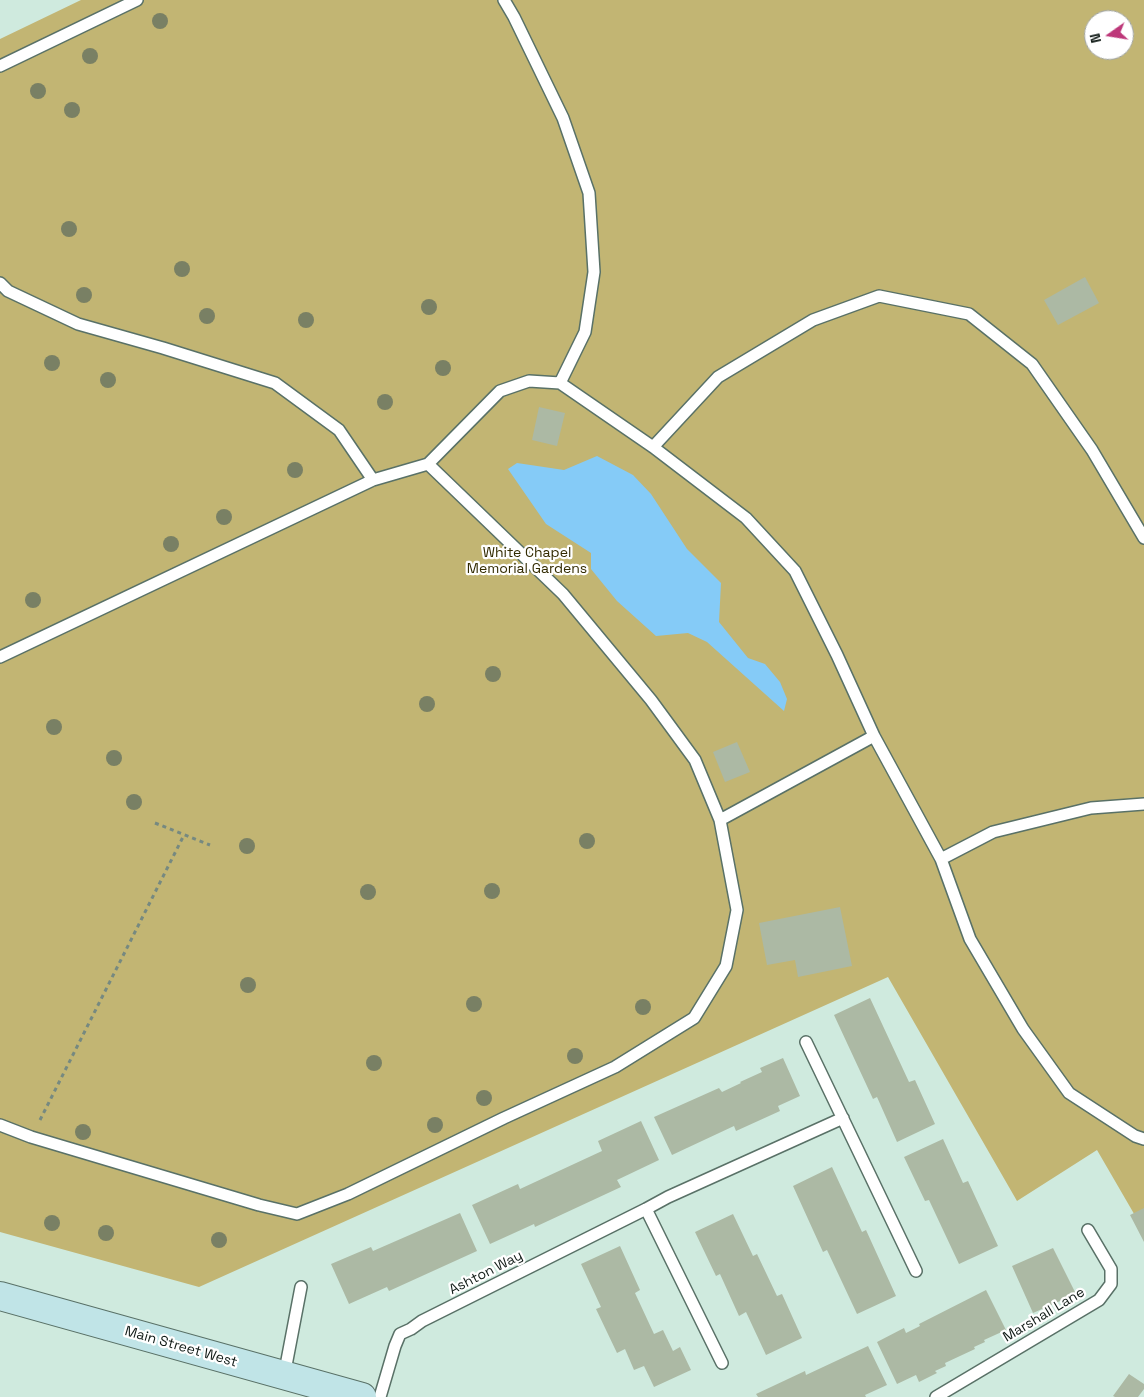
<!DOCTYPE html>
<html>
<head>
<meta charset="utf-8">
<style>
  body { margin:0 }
  #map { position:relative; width:1144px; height:1397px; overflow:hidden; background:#cfeade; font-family:"Space Grotesk",sans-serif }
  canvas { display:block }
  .north { position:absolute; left:1084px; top:10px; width:50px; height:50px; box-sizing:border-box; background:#fff; border:1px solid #9fa3a2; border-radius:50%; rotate:257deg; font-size:14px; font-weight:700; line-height:20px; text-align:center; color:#101a16 }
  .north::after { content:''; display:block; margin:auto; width:18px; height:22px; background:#bd3779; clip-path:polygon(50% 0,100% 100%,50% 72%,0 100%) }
</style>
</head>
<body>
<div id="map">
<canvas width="1144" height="1397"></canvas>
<div class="north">N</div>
</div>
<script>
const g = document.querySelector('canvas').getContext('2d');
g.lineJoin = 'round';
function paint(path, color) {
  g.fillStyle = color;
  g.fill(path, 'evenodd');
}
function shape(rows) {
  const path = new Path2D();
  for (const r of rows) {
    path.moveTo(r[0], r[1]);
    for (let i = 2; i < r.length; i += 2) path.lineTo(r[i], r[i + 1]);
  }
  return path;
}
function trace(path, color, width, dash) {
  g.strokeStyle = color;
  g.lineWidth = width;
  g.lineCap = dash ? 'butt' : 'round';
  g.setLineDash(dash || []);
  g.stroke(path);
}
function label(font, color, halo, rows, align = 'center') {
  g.font = font + ' "Space Grotesk",sans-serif';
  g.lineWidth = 4.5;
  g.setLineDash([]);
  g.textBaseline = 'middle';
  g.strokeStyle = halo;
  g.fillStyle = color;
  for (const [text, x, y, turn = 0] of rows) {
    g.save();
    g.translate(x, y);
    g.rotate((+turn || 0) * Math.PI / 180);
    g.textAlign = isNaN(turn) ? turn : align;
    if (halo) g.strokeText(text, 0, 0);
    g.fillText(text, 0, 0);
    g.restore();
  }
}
paint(shape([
  [81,0,1144,0,1144,1231,1097,1150,1017,1201,888,977,199,1287,0,1232,0,39],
  [1094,20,1124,20,1124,50,1094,50]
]), '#c2b573');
paint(shape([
  [597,456,633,475,651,494,687,549,721,583,719,622,748,658,765,664,780,682,787,699,784,711,707,642,688,633,656,636,617,601,591,569,591,553,546,524,508,469,517,463,564,470]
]), '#85cbf7');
paint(shape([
  [1085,277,1099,303,1058,325,1044,300],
  [539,407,565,413,557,446,532,440],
  [737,742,750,772,725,782,713,752],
  [840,907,852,966,798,977,795,960,767,965,759,923],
  [870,998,909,1082,915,1080,935,1124,897,1142,877,1097,873,1099,834,1015],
  [783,1058,800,1096,778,1106,780,1111,736,1131,734,1126,672,1155,654,1117,719,1088,722,1092,741,1083,740,1082,762,1072,760,1068],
  [641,1121,659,1160,617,1180,621,1187,535,1227,534,1224,490,1244,472,1205,518,1184,520,1189,602,1151,598,1141],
  [943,1139,963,1183,968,1181,998,1246,959,1264,929,1200,925,1201,904,1157],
  [832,1167,862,1232,866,1230,896,1296,857,1314,827,1250,823,1252,793,1186],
  [1144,1208,1144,1242,1130,1215],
  [460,1213,477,1251,389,1291,387,1287,349,1304,331,1264,371,1247,373,1251],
  [733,1214,753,1256,757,1254,777,1296,782,1294,802,1338,766,1355,746,1312,739,1316,720,1274,716,1276,695,1232],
  [620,1246,640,1290,635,1293,654,1334,663,1330,673,1351,680,1347,691,1370,654,1387,644,1366,634,1370,625,1349,617,1353,596,1309,601,1307,581,1264],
  [1053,1248,1076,1294,1033,1313,1012,1266],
  [986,1290,1006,1330,984,1340,985,1342,974,1347,975,1349,945,1363,946,1366,935,1371,937,1373,919,1382,916,1375,897,1384,877,1342,904,1328,906,1333,920,1326,919,1324],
  [868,1346,887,1385,865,1395,866,1397,758,1397,756,1394,805,1371,806,1375],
  [1129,1374,1144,1384,1144,1389,1138,1397,1115,1397,1113,1396]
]), '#acb9a4');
const lane = shape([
  [504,0,514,17,563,118,589,193,594,272,585,332,560,383],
  [0,66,137,0],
  [0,283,8,291,78,324,163,348,275,383,339,430,373,480],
  [653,447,718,377,813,320,879,296,969,314,1032,364,1092,450,1144,538],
  [0,657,373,480,428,464,500,391,529,381,560,383,653,447,746,518,795,571,837,655,874,736,941,859,970,939,1023,1029,1069,1093,1135,1136,1144,1139],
  [720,820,874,736],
  [941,859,993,832,1091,808,1144,804],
  [806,1042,916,1271],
  [0,1125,31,1137,259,1205,297,1214,348,1194,504,1118,615,1067,694,1018,726,966,737,910,720,820,695,760,651,700,563,594,428,464],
  [646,1209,722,1363],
  [284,1376,301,1287],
  [380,1397,395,1346,400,1334,411,1329,422,1321,646,1209,668,1197,843,1118],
  [936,1397,1099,1300,1111,1284,1111,1269,1088,1230]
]);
const secondary = shape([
  [0,1296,362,1397]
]);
trace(lane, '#597167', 14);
trace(secondary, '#597167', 30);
trace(shape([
  [155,823,210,845],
  [40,1120,184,835]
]), '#768980', 3, [4, 4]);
trace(lane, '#fff', 11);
trace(secondary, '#c0e4e7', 28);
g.fillStyle = '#798064';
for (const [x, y] of [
  [160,21],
  [90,56],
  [38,91],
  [72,110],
  [69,229],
  [182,269],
  [84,295],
  [429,307],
  [207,316],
  [306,320],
  [52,363],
  [443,368],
  [108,380],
  [385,402],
  [295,470],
  [224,517],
  [171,544],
  [33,600],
  [493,674],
  [427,704],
  [54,727],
  [114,758],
  [134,802],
  [587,841],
  [247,846],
  [492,891],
  [368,892],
  [248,985],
  [474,1004],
  [643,1007],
  [575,1056],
  [374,1063],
  [484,1098],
  [435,1125],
  [83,1132],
  [52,1223],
  [106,1233],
  [219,1240]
]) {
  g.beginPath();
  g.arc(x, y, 8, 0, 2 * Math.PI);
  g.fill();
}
label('14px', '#322a00', '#fff', [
  ["White Chapel",527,553],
  ["Memorial Gardens",527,569]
]);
label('14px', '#101a16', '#fff', [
  ["Ashton Way",486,1273,-27],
  ["Marshall Lane",1044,1315,-31],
  ["Main Street West",181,1347,16]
]);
</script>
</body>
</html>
